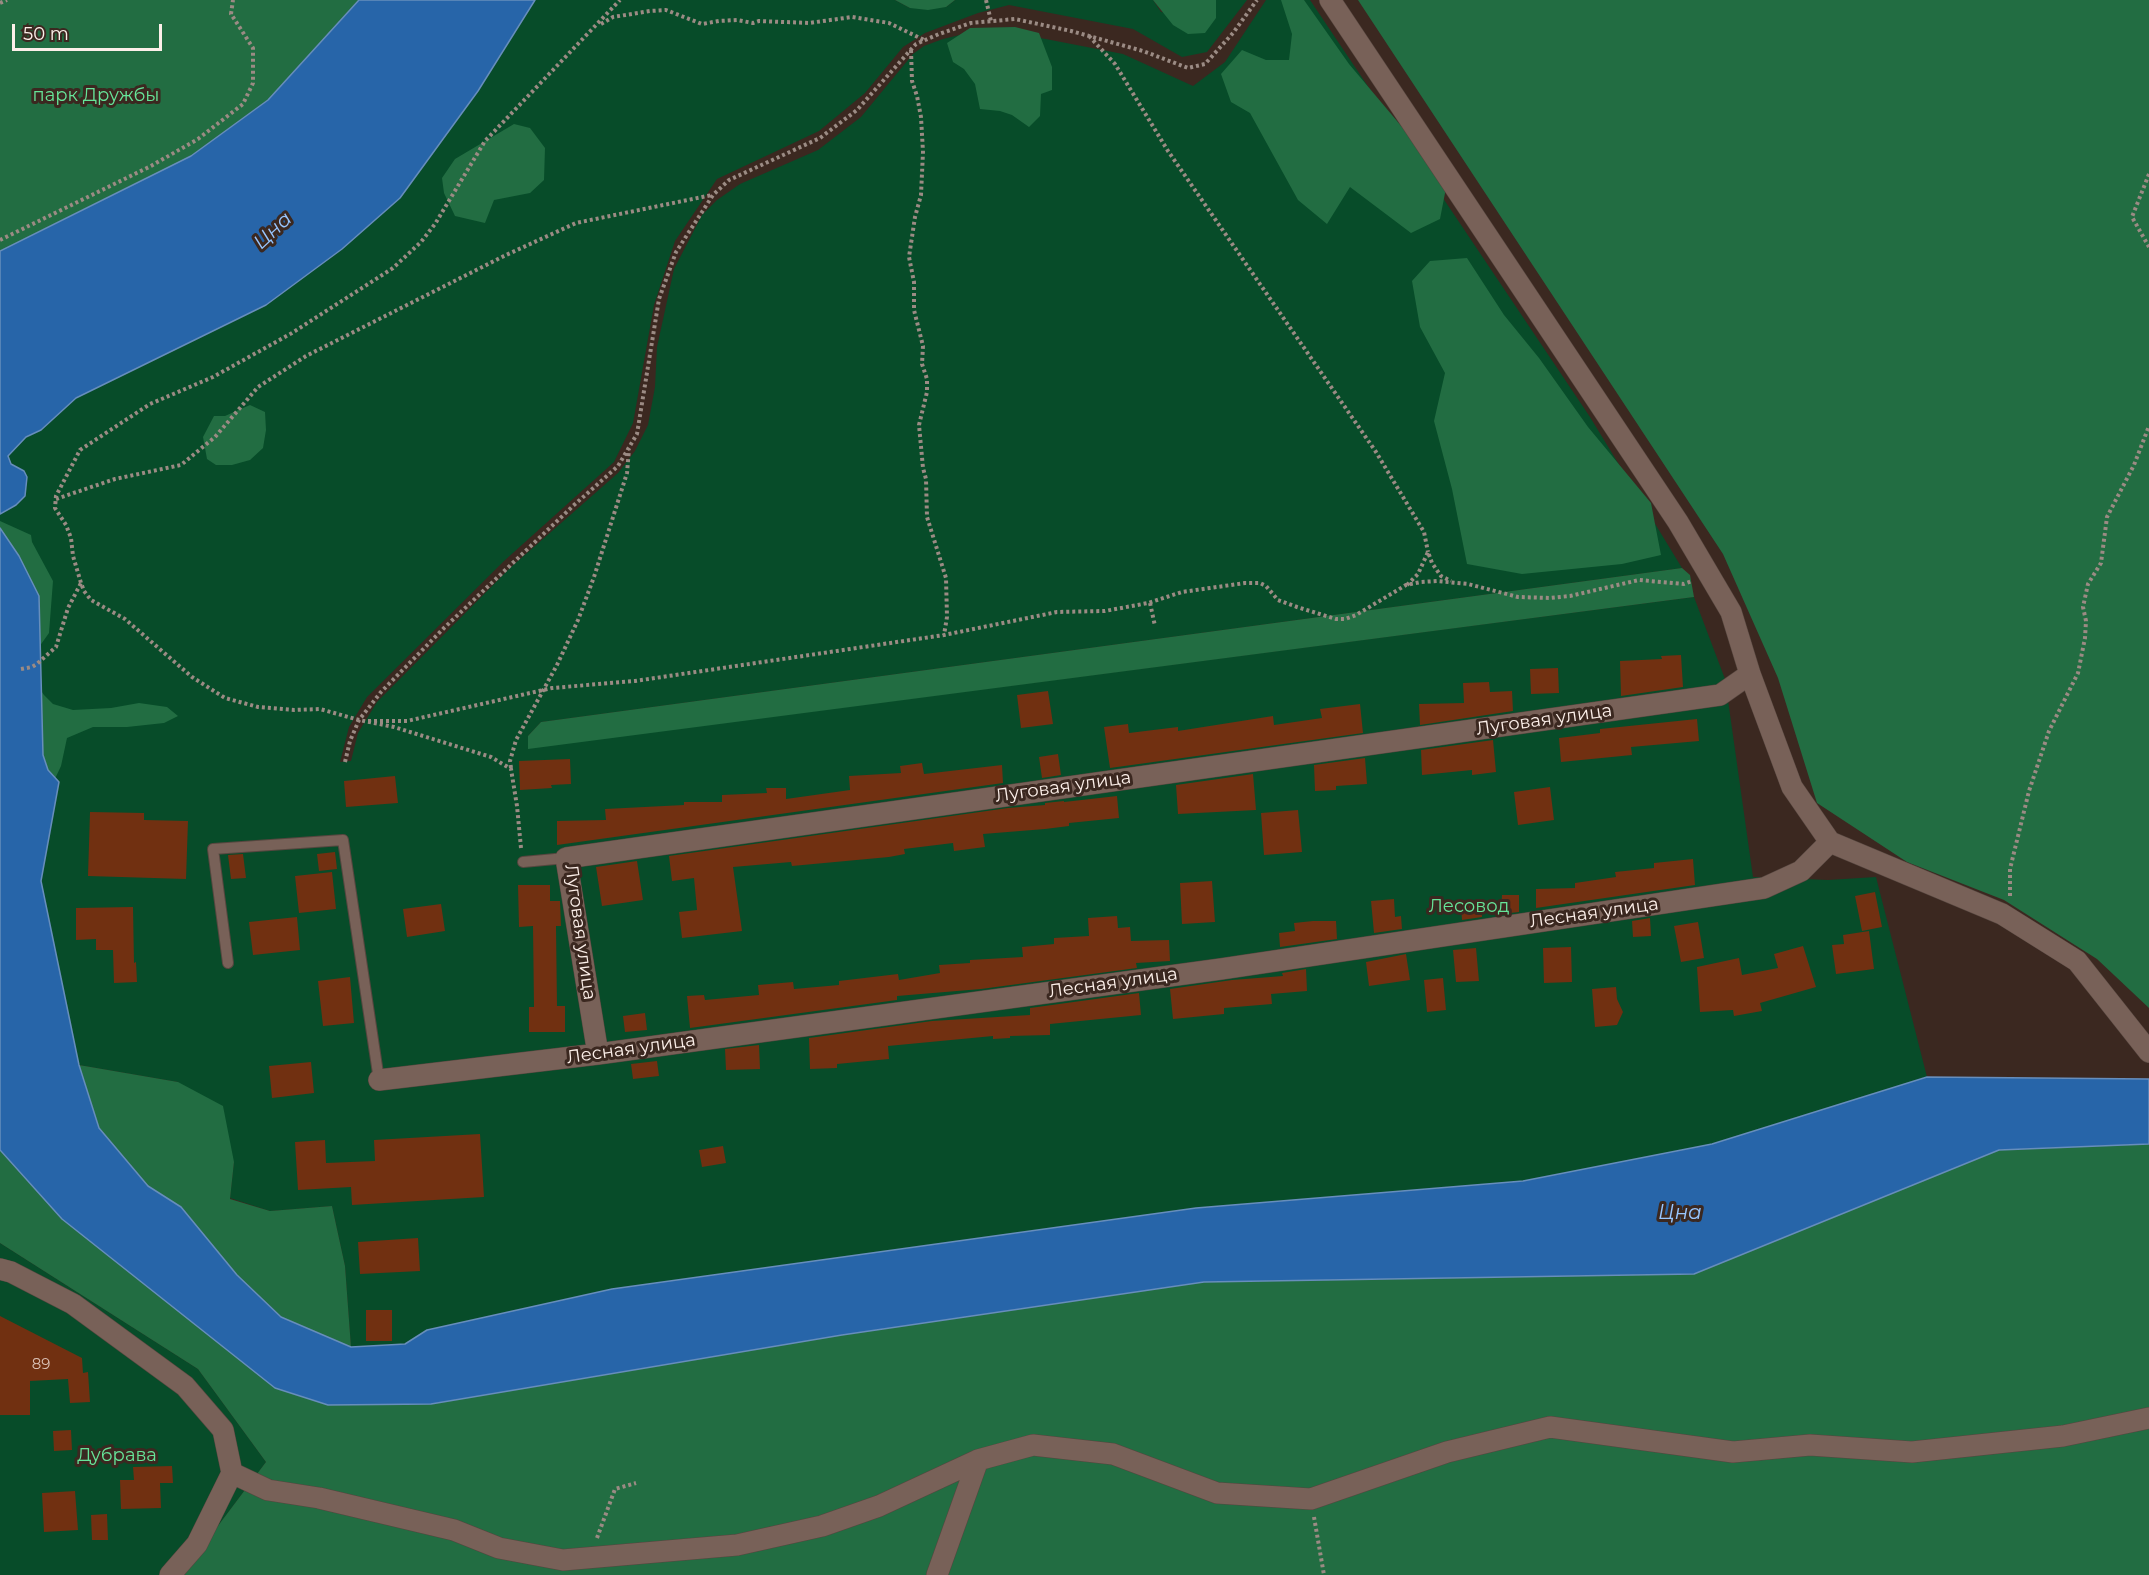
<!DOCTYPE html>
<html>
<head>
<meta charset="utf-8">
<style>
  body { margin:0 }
  #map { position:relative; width:2149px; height:1575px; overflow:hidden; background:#3b2820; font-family:Montserrat,sans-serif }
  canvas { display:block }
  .scale { position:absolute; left:12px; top:24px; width:150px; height:27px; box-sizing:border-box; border:3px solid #fcefe9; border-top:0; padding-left:8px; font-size:18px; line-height:21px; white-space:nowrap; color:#fcefe9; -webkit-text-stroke:4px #3b2820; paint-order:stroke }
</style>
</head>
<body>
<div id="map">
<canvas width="2149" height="1575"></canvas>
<div class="scale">50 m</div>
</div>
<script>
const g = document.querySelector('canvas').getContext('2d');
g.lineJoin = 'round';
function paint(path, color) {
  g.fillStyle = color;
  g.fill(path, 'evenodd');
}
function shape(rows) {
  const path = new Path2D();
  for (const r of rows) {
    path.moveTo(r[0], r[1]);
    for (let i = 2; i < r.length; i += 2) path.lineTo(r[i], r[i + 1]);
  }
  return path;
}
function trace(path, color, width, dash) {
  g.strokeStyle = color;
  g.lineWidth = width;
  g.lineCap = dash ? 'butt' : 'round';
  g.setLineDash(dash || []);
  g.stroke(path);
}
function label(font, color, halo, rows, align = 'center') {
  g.font = font + ' Montserrat,sans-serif';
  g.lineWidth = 6;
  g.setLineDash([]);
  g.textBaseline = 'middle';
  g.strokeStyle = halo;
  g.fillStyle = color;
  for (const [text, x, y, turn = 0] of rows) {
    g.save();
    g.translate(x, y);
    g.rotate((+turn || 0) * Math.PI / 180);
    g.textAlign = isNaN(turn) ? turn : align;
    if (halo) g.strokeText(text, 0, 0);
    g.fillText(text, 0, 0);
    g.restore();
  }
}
paint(shape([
  [535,0,895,0,910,8,946,7,955,0,1153,0,1161,12,1216,18,1216,0,1247,0,1207,52,1182,57,1133,29,1009,5,978,13,925,33,903,47,865,93,819,131,717,179,675,241,654,305,633,423,614,462,504,561,367,697,349,727,340,762,351,761,358,733,377,702,510,568,618,473,635,451,648,425,655,387,657,347,674,269,702,215,717,200,740,184,818,150,861,117,913,54,924,46,943,39,989,28,1123,54,1193,86,1225,62,1266,0,1310,0,1590,417,1682,568,541,722,528,736,528,748,1694,597,1725,679,1753,877,1828,880,1876,877,1927,1077,1712,1144,1523,1181,1196,1208,612,1289,427,1330,405,1344,351,1347,345,1266,332,1206,270,1211,230,1198,234,1162,178,1082,79,1065,41,881,59,782,48,770,0,528,0,511,3,512,16,505,25,496,8,456,26,437,41,430,76,398,266,305,342,249,400,198,478,91],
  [0,1243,198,1369,266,1462,181,1575,0,1575]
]), '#074c29');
paint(shape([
  [0,0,359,0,268,100,191,156,0,251],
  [895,0,955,0,946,7,928,10,910,8],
  [1153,0,1216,0,1216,18,1205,33,1188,34,1173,25],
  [1281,0,1304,0,1349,64,1413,140,1446,188,1440,219,1411,233,1350,187,1327,224,1298,200,1250,113,1231,102,1221,74,1242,50,1266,60,1289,60,1292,34],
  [1358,0,2149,0,2149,1008,2097,959,2004,900,1907,862,1817,803,1778,678,1723,554],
  [1015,27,1039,33,1052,67,1052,90,1041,94,1040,116,1029,127,1012,115,1000,111,980,109,975,84,964,69,953,62,947,43,970,28],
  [514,124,530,128,545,148,544,180,530,193,494,200,485,223,455,216,444,193,442,178,455,159],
  [1467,258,1504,315,1539,358,1588,427,1651,503,1661,555,1622,564,1522,574,1467,564,1452,489,1434,421,1445,373,1420,327,1412,281,1430,261],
  [250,405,265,412,266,430,263,448,250,460,232,465,216,465,207,459,203,437,214,416,225,416],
  [0,521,31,535,32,542,53,581,49,633,29,661,35,682,44,695,53,704,73,710,111,708,139,703,167,707,178,716,164,723,127,727,93,727,67,738,61,766,53,783,41,781,0,605],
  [1682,568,1690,575,1694,597,528,749,528,736,541,722],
  [79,1065,178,1082,223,1106,234,1162,230,1199,270,1211,332,1206,345,1266,351,1347,281,1317,237,1275,181,1207,148,1186,99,1128],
  [2149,1144,2149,1575,181,1575,266,1462,198,1369,0,1243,0,1150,62,1219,431,1404,842,1335,1204,1282,1694,1274,1999,1150]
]), '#226d42');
const water = shape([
  [359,0,535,0,478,91,400,198,342,249,266,305,76,398,41,430,26,437,8,456,11,464,24,471,27,477,25,496,16,505,0,514,0,251,191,156,268,100,359,0],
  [0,528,19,556,39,596,43,755,48,770,59,782,41,881,79,1065,99,1128,148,1186,181,1207,237,1275,281,1317,351,1347,405,1344,427,1330,612,1289,1196,1208,1523,1181,1712,1144,1927,1077,2149,1079,2149,1144,1999,1150,1694,1274,1204,1282,842,1335,431,1404,328,1405,275,1388,62,1219,0,1150,0,528]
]);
paint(water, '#2765a9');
trace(water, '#678ebc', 1.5);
paint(shape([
  [1681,655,1683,687,1621,696,1620,661,1662,659,1661,656],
  [1558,668,1559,693,1531,694,1530,669],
  [1489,682,1490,692,1512,691,1513,711,1420,725,1419,704,1464,703,1463,683],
  [1048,691,1053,724,1021,728,1017,695],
  [1360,704,1363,733,1110,768,1104,727,1128,724,1129,733,1178,727,1178,731,1273,716,1274,725,1322,718,1320,709],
  [1697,719,1699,741,1631,747,1632,755,1561,762,1559,738,1600,733,1600,729],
  [1493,740,1496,772,1472,775,1472,770,1422,775,1421,750],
  [1058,754,1061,775,1042,778,1039,757],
  [1365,758,1367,784,1336,786,1336,790,1315,791,1314,765],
  [570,759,571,784,551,785,552,788,520,790,519,761],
  [922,763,924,774,1002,765,1003,783,557,845,557,821,606,820,605,809,684,805,684,802,722,802,722,795,767,793,766,788,786,788,786,799,850,790,849,776,901,773,900,766],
  [1253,774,1256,810,1178,814,1176,785],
  [395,776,398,803,346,807,344,781],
  [1550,787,1554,820,1518,825,1514,792],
  [1117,796,1119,818,1069,823,1069,826,1045,829,983,834,985,847,954,851,953,843,904,849,905,854,889,857,792,866,791,862,733,867,742,931,682,938,679,912,697,910,694,878,672,881,669,856,1008,808,1045,805,1045,803,1064,801,1064,802],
  [1298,810,1302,852,1264,855,1261,813],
  [90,812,144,813,144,820,188,821,186,879,88,876],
  [335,852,337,869,319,871,317,854],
  [243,854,246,878,231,879,228,855],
  [1693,859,1695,885,1536,908,1536,889,1575,888,1575,883,1616,877,1615,872,1654,868,1654,863],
  [637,861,643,900,602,906,596,867],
  [332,872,336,909,299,913,295,876],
  [1212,881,1215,922,1182,924,1180,883],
  [518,885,550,885,550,901,560,901,561,926,556,926,557,1006,565,1006,565,1032,529,1032,529,1007,534,1007,533,926,519,927],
  [1875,892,1882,927,1862,931,1855,896],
  [1502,895,1519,895,1519,912,1501,914],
  [1394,899,1395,917,1401,916,1402,929,1374,933,1371,901],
  [1481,903,1482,917,1462,920,1461,904],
  [441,904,445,931,407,937,403,909],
  [133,907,134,963,136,962,137,982,114,983,113,950,96,950,96,939,76,940,76,908],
  [1117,916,1118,928,1130,927,1131,941,1169,940,1170,961,1136,963,1137,968,981,989,897,996,897,1000,690,1028,687,996,704,995,705,1000,759,995,758,985,793,982,794,989,839,985,839,981,898,974,899,980,940,973,939,965,970,963,970,960,1023,957,1022,947,1054,944,1054,938,1089,936,1088,918],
  [297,917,300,950,253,955,249,922],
  [1650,918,1651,936,1633,937,1632,921],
  [1313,921,1336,921,1337,939,1280,947,1279,933,1295,931,1294,923],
  [1698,922,1704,958,1681,962,1674,926],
  [1869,931,1874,969,1836,974,1832,945,1844,944,1843,935],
  [1803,946,1816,987,1760,1003,1762,1011,1734,1016,1733,1010,1700,1012,1697,967,1739,958,1742,975,1778,968,1774,954],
  [1571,947,1572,982,1544,983,1543,948],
  [1476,948,1479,981,1456,982,1453,950],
  [1406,954,1410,980,1369,986,1366,962],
  [1306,969,1307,991,1271,994,1272,1004,1224,1008,1224,1014,1173,1019,1170,989,1232,980,1283,976,1282,973],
  [350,977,354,1023,323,1026,318,981],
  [1443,978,1446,1010,1427,1012,1424,980],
  [1616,987,1617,999,1623,1012,1617,1025,1595,1027,1592,989],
  [1139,993,1141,1015,1050,1024,1050,1035,1010,1036,1010,1038,993,1039,993,1036,888,1046,889,1059,837,1064,837,1068,810,1069,809,1038,932,1021,1030,1015,1030,1008],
  [645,1013,647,1030,625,1032,623,1016],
  [759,1045,760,1069,726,1070,725,1049],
  [657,1061,659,1076,633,1079,631,1064],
  [311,1062,314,1093,272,1098,269,1066],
  [480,1134,484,1197,352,1205,351,1187,298,1190,295,1142,325,1140,326,1163,375,1161,374,1140],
  [723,1146,726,1163,702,1167,699,1150],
  [418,1238,420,1271,360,1274,358,1242],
  [366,1310,392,1310,392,1341,366,1341],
  [0,1316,82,1358,83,1373,88,1372,90,1402,70,1403,68,1379,30,1381,30,1415,0,1415],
  [71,1430,72,1450,54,1451,53,1431],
  [172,1466,173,1483,160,1483,161,1508,121,1509,120,1480,134,1480,133,1467],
  [75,1491,78,1530,44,1532,42,1493],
  [107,1514,108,1540,92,1540,91,1515]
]), '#713011');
const service = shape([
  [523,862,566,858],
  [228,963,213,849,343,840,379,1080]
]);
const minor = shape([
  [1330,0,1678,522,1731,612,1750,674,1792,787,1830,842,2002,914,2077,961,2149,1052],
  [598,1054,566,858,1720,695,1750,674],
  [379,1080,598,1054,1221,969,1764,888,1801,871,1830,842],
  [0,1269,11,1272,73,1304,185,1386,223,1430,232,1473,268,1490,319,1498,454,1530,499,1548,563,1560,737,1545,822,1526,879,1506,978,1460],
  [170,1575,197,1544,232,1473],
  [937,1575,978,1460,1033,1445,1113,1454,1217,1493,1311,1499,1447,1452,1550,1427,1733,1452,1810,1445,1912,1452,2063,1436,2149,1418]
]);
trace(service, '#56463f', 12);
trace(minor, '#56463f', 22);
trace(shape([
  [986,0,991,21],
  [0,3,7,0],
  [601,24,613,17,650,11,666,10,702,24,719,21,737,20,753,23,759,21,809,23,852,17,889,23,924,40],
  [1089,36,1115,64,1168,151,1376,452,1424,532,1428,552],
  [911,50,912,81,917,96,921,117,923,152,921,195,915,217,909,257,914,282,914,310,923,346,922,364,927,379,927,392,919,425,923,468,926,479,927,517,946,578,947,617,944,635],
  [2149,174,2132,217,2149,247],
  [0,240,151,166,198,139,243,104,253,83,253,48,231,14,233,0],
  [56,499,115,479,181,465,215,437,258,387,306,356,506,255,576,223,712,195],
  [1407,585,1418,574,1428,552,1432,563,1441,576,1451,581],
  [1150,603,1155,626],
  [21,669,32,667,37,664,56,647,68,608,81,583],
  [368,721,407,721,552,688,635,681,944,635,1057,612,1105,611,1148,603,1182,592,1245,583,1260,583,1266,586,1278,600,1297,607,1336,619,1345,619,1356,615,1406,585,1421,582,1437,581,1468,584,1518,597,1550,598,1570,596,1639,580,1684,584,1692,581],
  [345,762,350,741,359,720,381,692,444,628,573,506,618,466,637,434,659,299,676,252,713,195,729,180,820,138,857,110,916,44,939,34,971,23,1015,19,1071,31,1143,51,1188,68,1205,64,1233,33,1257,0],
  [511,768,510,761,516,740,557,665,578,620,594,577,627,473,629,449],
  [521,848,517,806,511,769,491,757,394,727,359,720,320,709,294,710,258,707,225,698,192,677,125,619,91,600,84,591,81,583,73,556,71,538,66,525,55,508,56,496,80,450,150,404,213,377,292,333,393,268,421,242,435,224,485,141,620,0],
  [2010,896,2010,869,2029,791,2049,731,2078,673,2085,638,2086,621,2083,607,2088,584,2101,563,2107,517,2134,465,2149,426],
  [1314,1517,1324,1575],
  [597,1538,615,1489,636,1483]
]), '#9b8b84', 4, [3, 3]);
trace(service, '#786158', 10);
trace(minor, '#786158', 21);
label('15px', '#d9bfb3', null, [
  ["89",41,1365]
]);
label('18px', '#66e599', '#3b2820', [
  ["парк Дружбы",96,96],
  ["Лесовод",1469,907],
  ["Дубрава",117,1456]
]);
label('18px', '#fcefe9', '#3b2820', [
  ["Луговая улица",1544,720,-8],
  ["Луговая улица",1063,787,-8],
  ["Лесная улица",1594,913,-8],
  ["Луговая улица",580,932,82],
  ["Лесная улица",1113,983,-8],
  ["Лесная улица",631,1049,-8]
]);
label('italic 20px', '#98c6ff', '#3b2820', [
  ["Цна",273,231,-43],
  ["Цна",1680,1213]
]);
</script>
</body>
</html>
